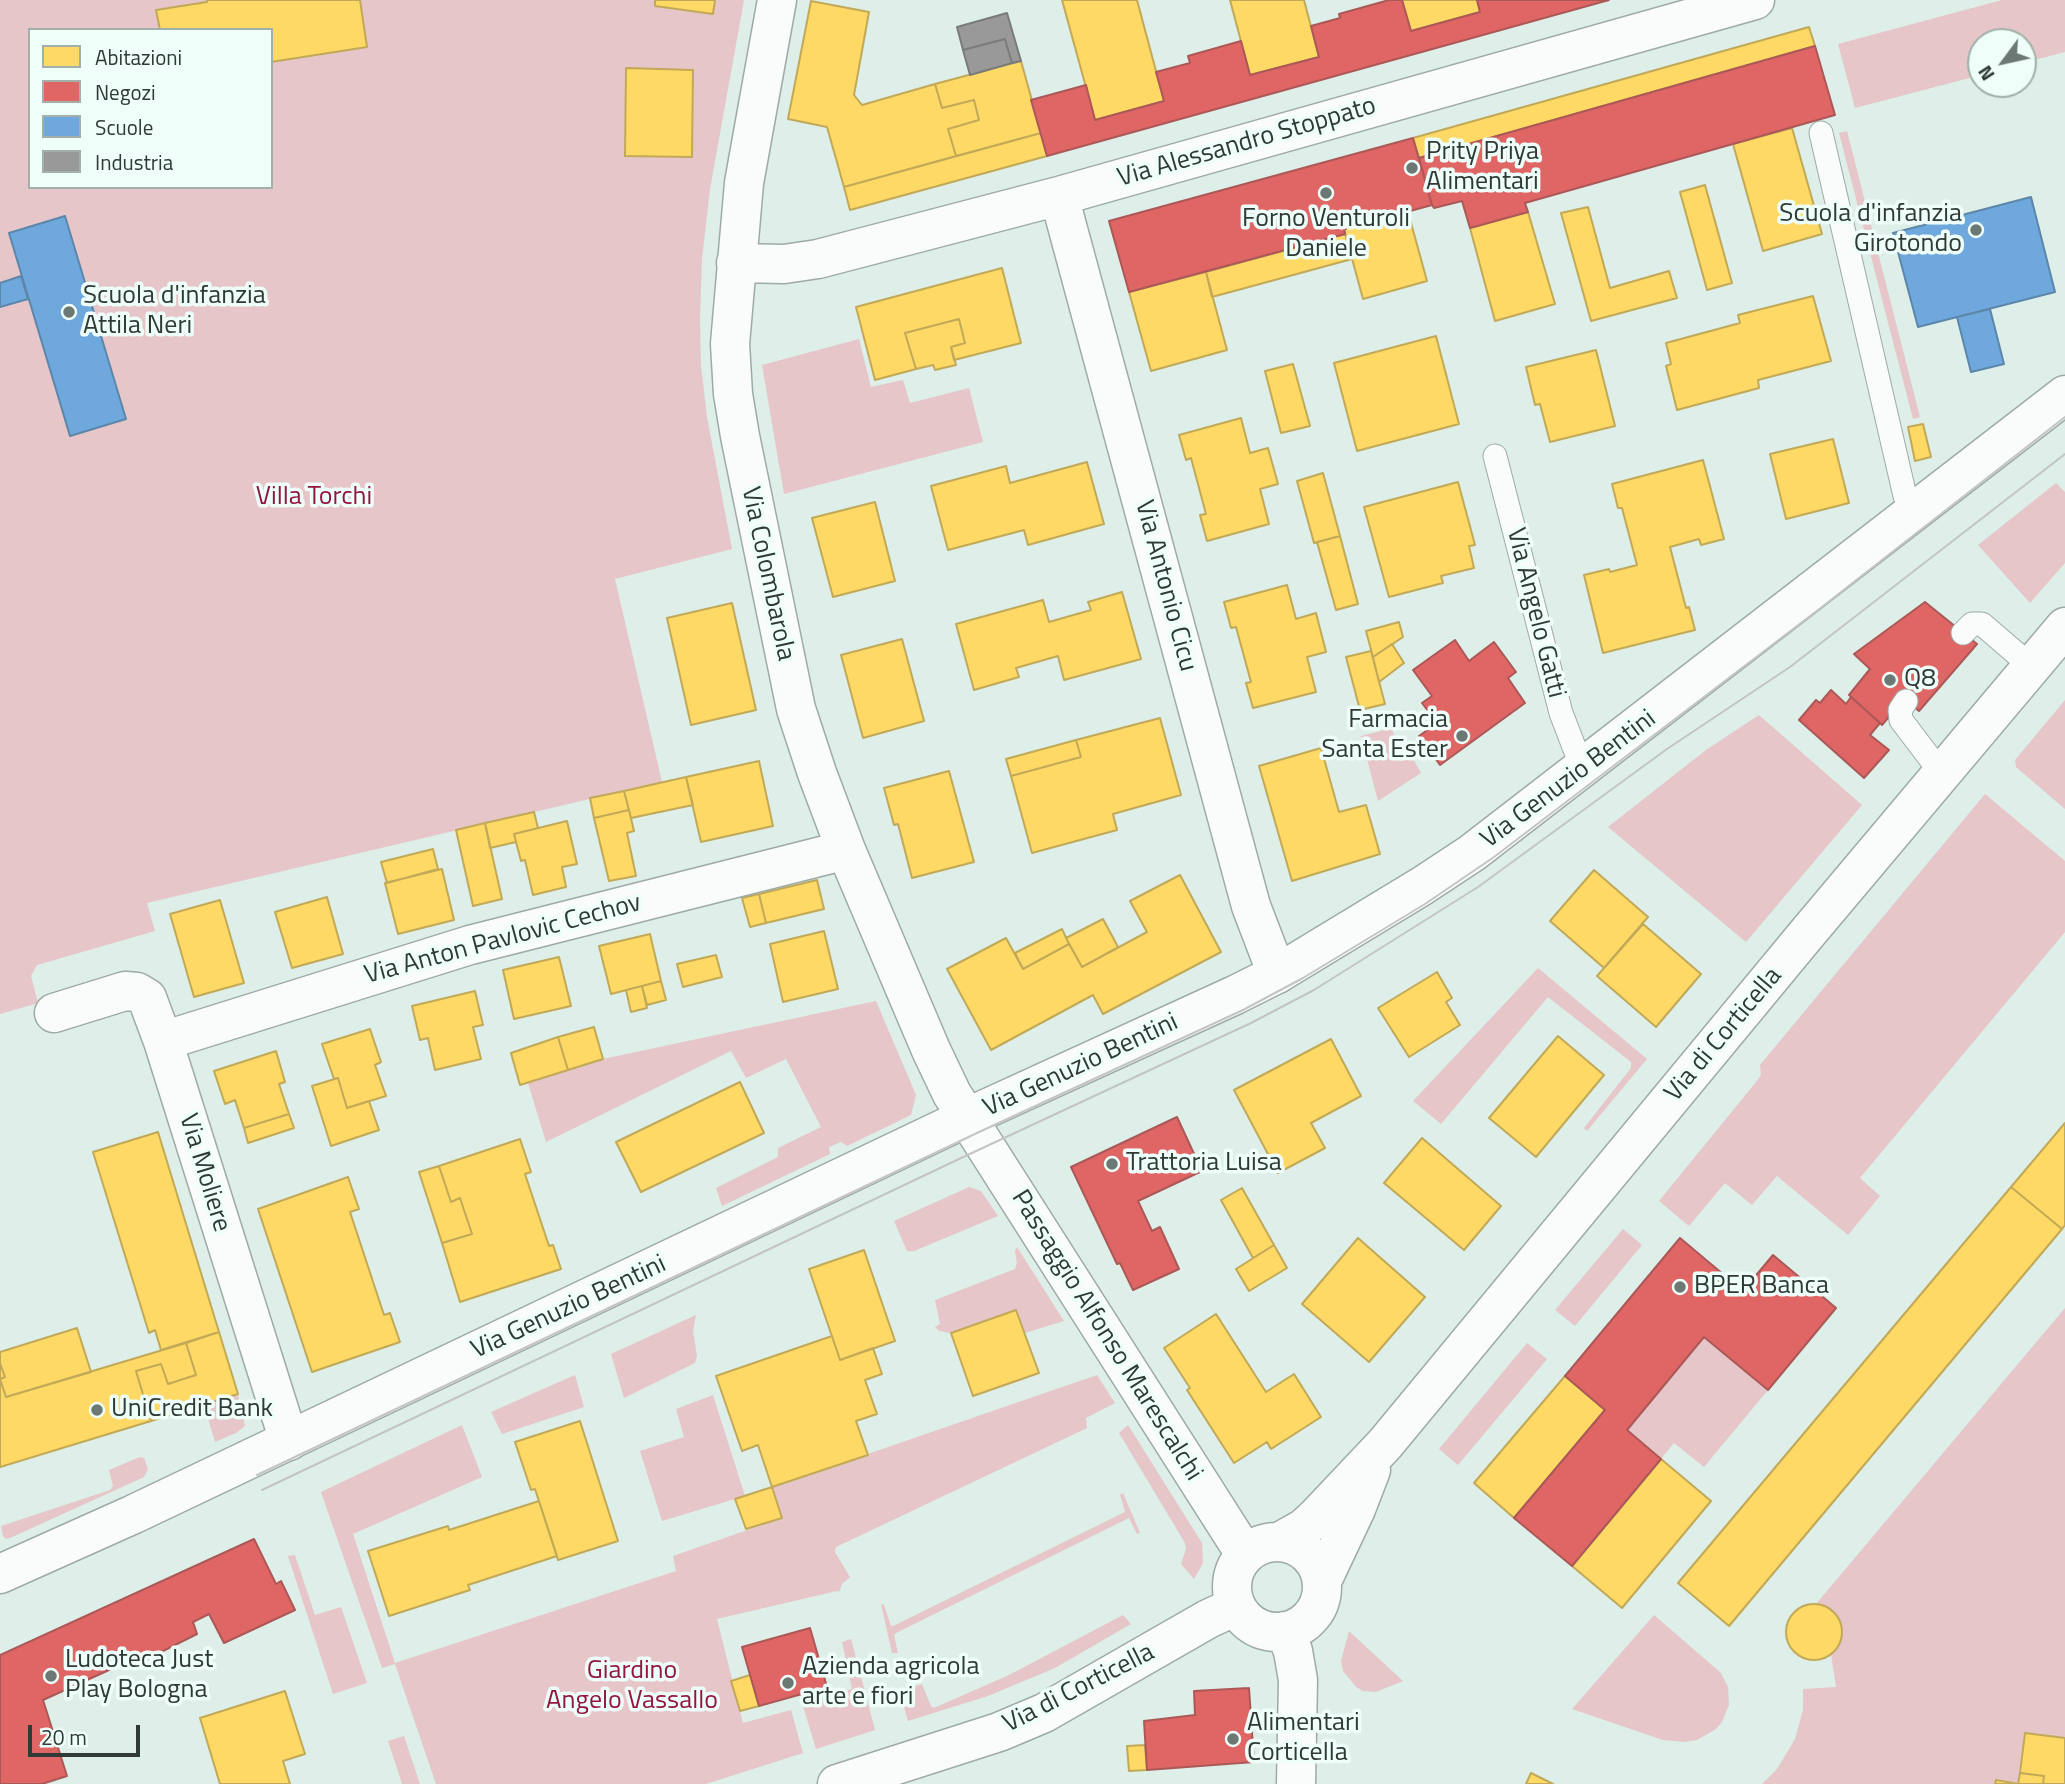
<!DOCTYPE html>
<html>
<head>
<meta charset="utf-8">
<style>
  body { margin:0 }
  #map { position:relative; width:2065px; height:1784px; overflow:hidden; background:#deeee8; font-family:"Titillium Web",sans-serif }
  canvas { display:block }
  .legend { position:absolute; left:28px; top:28px; width:245px; height:161px; box-sizing:border-box; background:#eefef8; border:2px solid #a2afaa; margin:0; padding:9px 12px; list-style:none; font-size:21px; color:#2f3935 }
  .legend li { display:flex; align-items:center; gap:14px; height:35px }
  .legend b { width:35px; border:2px solid #a2afaa }
  .north { position:absolute; left:1967px; top:28px; width:70px; height:70px; box-sizing:border-box; background:#eefef8; border:2px solid #a2afaa; border-radius:50%; rotate:237deg; font-size:19px; font-weight:700; line-height:28px; text-align:center; color:#2f3935 }
  .north::after { content:''; display:block; margin:auto; width:24px; height:32px; background:#6c7874; clip-path:polygon(50% 0,100% 100%,50% 72%,0 100%) }
  .scale { position:absolute; left:28px; top:1725px; width:112px; height:32px; box-sizing:border-box; border:4px solid #2f3935; border-top:0; padding-left:9px; font-size:21px; line-height:24px; white-space:nowrap; color:#2f3935; -webkit-text-stroke:5px #eefef8; paint-order:stroke }
</style>
</head>
<body>
<div id="map">
<canvas width="2065" height="1784"></canvas>
<ul class="legend">
<li><b style="height:19px;background:#ffd966"></b>Abitazioni</li>
<li><b style="height:19px;background:#e06666"></b>Negozi</li>
<li><b style="height:19px;background:#6fa8dc"></b>Scuole</li>
<li><b style="height:19px;background:#999"></b>Industria</li>
</ul>
<div class="north">N</div>
<div class="scale">20 m</div>
</div>
<script>
const g = document.querySelector('canvas').getContext('2d');
g.lineJoin = 'round';
function paint(path, color) {
  g.fillStyle = color;
  g.fill(path, 'evenodd');
}
function shape(rows) {
  const path = new Path2D();
  for (const r of rows) {
    if (r.length === 3) {
      path.moveTo(r[0] + r[2], r[1]);
      path.arc(r[0], r[1], r[2], 0, 2 * Math.PI);
      continue;
    }
    path.moveTo(r[0], r[1]);
    for (let i = 2; i < r.length; i += 2) path.lineTo(r[i], r[i + 1]);
  }
  return path;
}
function trace(path, color, width, dash) {
  g.strokeStyle = color;
  g.lineWidth = width;
  g.lineCap = dash ? 'butt' : 'round';
  g.setLineDash(dash || []);
  g.stroke(path);
}
function label(font, color, halo, rows, align = 'center') {
  g.font = font + ' "Titillium Web",sans-serif';
  g.lineWidth = 7;
  g.setLineDash([]);
  g.textBaseline = 'middle';
  g.strokeStyle = halo;
  g.fillStyle = color;
  for (const [text, x, y, turn = 0] of rows) {
    g.save();
    g.translate(x, y);
    g.rotate((+turn || 0) * Math.PI / 180);
    g.textAlign = isNaN(turn) ? turn : align;
    if (halo) g.strokeText(text, 0, 0);
    g.fillText(text, 0, 0);
    g.restore();
  }
}
paint(shape([
  [0,0,744,0,710,189,702,259,700,320,701,366,707,417,732,549,615,579,662,782,147,903,155,931,37,965,31,976,38,1003,0,1014],
  [30,30,271,30,271,187,30,187],
  [2002,0,2065,0,2065,52,2023,63,2023,42,1981,42,1981,75,1855,108,1838,44],
  [1847,131,1920,417,1913,419,1839,133],
  [859,339,871,387,903,380,910,403,969,388,983,442,784,494,762,365],
  [2056,483,2065,492,2065,563,2030,603,1978,545],
  [2065,700,2065,809,2016,767,2015,760],
  [1759,715,1862,805,1746,942,1608,827,1706,750],
  [1392,728,1401,761,1412,757,1421,773,1378,801,1361,736],
  [1985,794,2065,861,2065,932,1860,1178,1880,1196,1848,1235,1777,1176,1752,1205,1725,1183,1689,1226,1659,1201,1756,1082,1761,1075,1760,1065],
  [1538,968,1647,1059,1587,1131,1584,1128,1631,1068,1631,1062,1548,997,1441,1124,1413,1101],
  [876,1001,916,1095,911,1115,847,1146,841,1142,829,1147,830,1154,722,1206,716,1188,778,1157,778,1148,821,1127,786,1059,746,1078,731,1051,546,1142,528,1083,603,1059],
  [969,1187,981,1191,998,1216,914,1251,907,1251,894,1221],
  [1623,1229,1642,1245,1575,1326,1555,1310],
  [1017,1247,1064,1321,1025,1333,1016,1310,951,1333,939,1331,935,1327,940,1324,935,1300,1015,1269,1017,1263,1015,1251],
  [2065,1308,2065,1738,2026,1733,2018,1784,1996,1780,1995,1784,1762,1784,1777,1769,1795,1739,1803,1710,1803,1689,1836,1687,1831,1654,1841,1640,1841,1623,1831,1610,1816,1604],
  [696,1315,693,1331,697,1356,695,1363,624,1398,611,1354],
  [1704,1337,1768,1390,1704,1467,1674,1443,1661,1459,1627,1430],
  [1527,1343,1547,1359,1458,1465,1439,1449],
  [575,1375,584,1407,502,1434,491,1412],
  [1097,1375,1115,1403,1086,1418,1087,1428,836,1547,835,1552,850,1577,842,1584,839,1592,837,1591,717,1619,743,1723,791,1710,803,1753,706,1784,436,1784,395,1664,382,1668,321,1492,462,1425,482,1477,353,1534,395,1663,676,1571,673,1556,782,1518,772,1487],
  [238,1395,245,1426,236,1433,215,1442,204,1405],
  [713,1395,745,1496,662,1521,640,1451,684,1437,676,1409],
  [1128,1425,1202,1543,1203,1563,1194,1579,1181,1564,1186,1549,1185,1543,1119,1433],
  [140,1457,144,1458,148,1469,144,1477,10,1538,6,1539,3,1536,1,1526,110,1490,113,1486,109,1470],
  [1123,1493,1140,1533,1137,1534,1129,1518,896,1633,894,1635,898,1653,892,1653,881,1604,884,1605,891,1626,893,1626,1125,1512,1120,1495],
  [295,1555,315,1615,341,1607,367,1683,333,1694,288,1556],
  [1123,1615,1131,1624,1055,1668,988,1696,908,1721,901,1697,902,1693,909,1688,922,1684,931,1706,934,1708,1009,1675],
  [1654,1615,1721,1673,1728,1687,1729,1705,1722,1722,1716,1729,1697,1740,1685,1742,1663,1740,1572,1709],
  [1349,1631,1403,1681,1376,1692,1363,1691,1356,1687,1343,1671,1341,1661],
  [851,1639,875,1730,816,1749,802,1703,852,1689,842,1642],
  [404,1736,420,1784,402,1784,388,1741]
]), '#e6c6c9');
const homes = shape([
  [207,0,360,0,367,47,271,62,271,30,160,30,156,10,207,2,207,0],
  [655,0,715,0,713,14,655,6,655,0],
  [1062,0,1137,0,1164,101,1095,120,1062,0],
  [1230,0,1304,0,1319,57,1250,75,1230,0],
  [1402,0,1477,0,1480,12,1411,31,1402,0],
  [811,1,869,12,854,95,862,105,935,84,942,108,974,100,979,120,948,129,956,156,844,187,827,127,788,119,811,1],
  [1809,27,1815,46,1419,158,1413,138,1809,27],
  [1021,61,1041,133,956,156,948,129,979,120,974,100,942,108,935,84,1021,61],
  [626,68,693,70,692,157,625,156,626,68],
  [1792,128,1822,234,1763,251,1733,144,1792,128],
  [1041,133,1047,156,850,210,844,187,1041,133],
  [1705,185,1732,283,1707,290,1680,192,1705,185],
  [1588,207,1610,288,1669,271,1677,298,1591,321,1561,213,1588,207],
  [1408,212,1427,281,1363,299,1344,229,1408,212],
  [1528,212,1555,304,1495,321,1470,228,1528,212],
  [1345,234,1352,259,1212,297,1206,272,1345,234],
  [1002,268,1021,343,954,360,951,347,965,343,959,319,905,333,916,369,875,380,856,307,1002,268],
  [1206,272,1227,350,1151,371,1129,292,1206,272],
  [1813,296,1831,361,1758,380,1759,388,1677,410,1666,366,1671,364,1666,343,1740,323,1738,315,1813,296],
  [959,319,965,343,951,347,956,365,935,370,933,365,916,369,905,333,959,319],
  [1436,336,1459,424,1357,451,1334,363,1436,336],
  [1596,350,1615,426,1550,442,1540,404,1535,405,1526,367,1596,350],
  [1293,364,1310,426,1281,433,1265,371,1293,364],
  [1241,418,1250,453,1268,448,1278,484,1260,489,1269,524,1207,541,1200,515,1206,514,1191,458,1186,460,1179,435,1241,418],
  [1923,424,1931,457,1915,461,1908,427,1923,424],
  [1833,439,1849,503,1786,519,1770,454,1833,439],
  [1703,460,1724,539,1701,545,1699,539,1670,547,1686,608,1689,607,1695,630,1603,653,1584,575,1609,569,1610,572,1637,565,1622,508,1618,508,1612,484,1703,460],
  [1087,462,1104,524,1028,545,1024,530,948,550,931,486,1006,466,1010,483,1087,462],
  [1323,473,1340,536,1314,543,1297,481,1323,473],
  [1458,482,1475,545,1469,546,1474,568,1441,576,1443,583,1389,597,1364,507,1458,482],
  [875,502,895,581,833,597,812,518,875,502],
  [1340,536,1358,604,1336,610,1317,542,1340,536],
  [1287,585,1296,619,1316,613,1326,652,1307,657,1316,692,1253,708,1246,683,1251,682,1236,627,1231,628,1224,602,1287,585],
  [1122,592,1141,659,1064,680,1058,656,1016,668,1019,677,974,690,956,624,1043,600,1049,622,1091,610,1088,602,1122,592],
  [732,603,756,710,691,725,667,618,732,603],
  [1399,622,1403,637,1373,657,1366,631,1399,622],
  [902,639,924,721,863,738,841,655,902,639],
  [1392,644,1404,663,1379,682,1373,657,1392,644],
  [1371,651,1385,704,1360,710,1346,657,1371,651],
  [1160,718,1181,795,1113,814,1117,830,1032,853,1011,776,1081,757,1076,740,1160,718],
  [1076,740,1081,757,1011,776,1006,759,1076,740],
  [1321,748,1339,812,1366,805,1380,854,1292,881,1259,766,1321,748],
  [759,761,773,826,701,842,686,777,759,761],
  [949,771,974,862,912,878,898,824,894,825,884,788,949,771],
  [686,777,693,805,631,818,624,791,686,777],
  [624,791,629,810,594,818,590,798,624,791],
  [629,810,634,831,627,833,636,876,609,881,594,818,629,810],
  [534,812,538,828,514,834,516,842,490,848,485,823,534,812],
  [567,821,577,864,562,867,566,887,533,895,525,860,521,861,514,834,567,821],
  [485,823,502,899,473,906,456,830,485,823],
  [433,849,438,869,387,883,381,862,433,849],
  [442,869,454,920,398,934,385,883,442,869],
  [1594,870,1648,917,1604,968,1550,921,1594,870],
  [1180,875,1221,952,1103,1014,1093,995,991,1050,947,969,1006,938,1023,969,1069,944,1082,967,1147,932,1130,901,1180,875],
  [817,880,824,909,766,923,759,894,817,880],
  [759,894,766,923,750,927,742,898,759,894],
  [327,897,343,954,292,968,275,912,327,897],
  [220,900,244,983,194,997,170,914,220,900],
  [1103,919,1118,947,1082,967,1066,938,1103,919],
  [1643,924,1701,974,1656,1027,1597,976,1643,924],
  [1062,929,1069,944,1023,969,1015,953,1062,929],
  [824,931,838,989,783,1002,770,944,824,931],
  [650,934,661,981,611,994,599,946,650,934],
  [716,955,722,977,683,987,677,964,716,955],
  [559,957,571,1006,514,1019,503,970,559,957],
  [1437,972,1452,998,1446,1002,1460,1025,1409,1057,1378,1008,1437,972],
  [661,981,666,1000,647,1005,642,986,661,981],
  [642,986,647,1008,631,1012,626,990,642,986],
  [475,991,483,1025,473,1027,481,1059,435,1070,428,1038,420,1040,412,1006,475,991],
  [594,1027,603,1059,568,1070,558,1037,594,1027],
  [370,1029,381,1062,375,1065,386,1096,347,1108,338,1078,334,1079,322,1044,370,1029],
  [1558,1036,1604,1075,1536,1157,1489,1118,1558,1036],
  [558,1037,568,1070,520,1085,511,1053,558,1037],
  [1331,1039,1361,1096,1311,1123,1325,1148,1278,1173,1234,1090,1331,1039],
  [276,1051,285,1082,279,1084,289,1114,244,1128,235,1100,225,1104,214,1071,276,1051],
  [338,1078,347,1108,369,1101,379,1130,331,1146,312,1086,338,1078],
  [740,1082,764,1133,641,1192,616,1142,740,1082],
  [289,1114,294,1128,248,1143,244,1128,289,1114],
  [2065,1123,2065,1225,2062,1229,2011,1187,2065,1123],
  [158,1132,219,1332,161,1350,155,1330,149,1333,93,1152,158,1132],
  [1422,1138,1501,1206,1464,1250,1384,1183,1422,1138],
  [520,1139,531,1172,525,1174,549,1246,553,1245,561,1269,460,1302,442,1243,472,1234,460,1198,451,1202,439,1166,520,1139],
  [439,1166,451,1202,460,1198,472,1234,442,1243,419,1172,439,1166],
  [348,1177,359,1209,350,1212,384,1315,390,1313,400,1342,312,1372,258,1209,348,1177],
  [2011,1187,2062,1229,1729,1626,1678,1583,2011,1187],
  [1242,1188,1274,1245,1253,1258,1221,1200,1242,1188],
  [1358,1238,1425,1297,1369,1362,1302,1304,1358,1238],
  [1274,1245,1287,1268,1249,1291,1236,1269,1274,1245],
  [864,1250,895,1341,840,1360,809,1269,864,1250],
  [1016,1310,1039,1373,973,1396,951,1333,1016,1310],
  [1216,1314,1266,1392,1294,1374,1321,1417,1271,1449,1267,1442,1234,1463,1187,1390,1190,1388,1164,1348,1216,1314],
  [77,1328,91,1372,6,1397,0,1379,5,1377,0,1363,0,1352,77,1328],
  [219,1332,238,1394,151,1421,136,1371,161,1364,168,1384,196,1375,186,1343,219,1332],
  [832,1336,840,1360,873,1348,882,1374,865,1380,877,1414,856,1421,868,1455,772,1487,758,1445,742,1451,716,1376,832,1336],
  [186,1343,196,1375,168,1384,161,1364,136,1371,151,1421,0,1467,0,1363,5,1377,0,1379,6,1397,186,1343],
  [1565,1376,1605,1410,1514,1518,1474,1483,1565,1376],
  [580,1421,618,1541,558,1560,535,1489,531,1490,515,1442,580,1421],
  [1661,1459,1711,1501,1622,1608,1572,1566,1661,1459],
  [772,1487,782,1518,746,1529,735,1499,772,1487],
  [539,1501,557,1556,468,1585,470,1590,389,1616,368,1551,448,1526,449,1530,539,1501],
  [1814,1632,28],
  [750,1675,759,1706,740,1711,731,1681,750,1675],
  [285,1691,305,1754,283,1761,290,1784,220,1784,200,1718,285,1691],
  [2025,1733,2065,1738,2065,1784,2043,1784,2044,1776,2020,1773,2025,1733],
  [1145,1745,1147,1770,1129,1771,1127,1746,1145,1745],
  [1531,1773,1553,1784,1526,1784,1531,1773],
  [2020,1773,2044,1776,2043,1784,1995,1784,1996,1780,2018,1784,2020,1773]
]);
paint(homes, '#ffd966');
trace(homes, '#c1a957', 2);
const shops = shape([
  [1389,0,1402,0,1411,31,1480,12,1477,0,1609,0,1047,156,1031,100,1086,85,1095,120,1164,101,1156,72,1190,63,1188,56,1241,41,1250,75,1319,57,1311,26,1340,18,1339,14,1389,0],
  [1815,46,1835,115,1525,203,1528,212,1470,228,1462,201,1434,208,1432,205,1419,158,1815,46],
  [1413,138,1432,205,1344,229,1345,234,1129,292,1109,221,1413,138],
  [1925,602,1977,644,1919,711,1904,699,1882,725,1849,695,1870,669,1854,654,1925,602],
  [1455,640,1469,661,1494,642,1516,672,1508,678,1525,703,1440,765,1419,736,1437,723,1422,703,1432,696,1413,670,1455,640],
  [1831,690,1846,704,1851,697,1880,723,1870,735,1889,750,1864,778,1799,720,1816,700,1820,703,1831,690],
  [1177,1117,1202,1171,1138,1201,1152,1231,1160,1227,1179,1269,1133,1290,1120,1263,1117,1264,1071,1167,1177,1117],
  [1680,1238,1743,1291,1773,1255,1836,1308,1768,1390,1704,1337,1627,1430,1661,1459,1572,1566,1514,1518,1605,1410,1565,1376,1680,1238],
  [254,1539,276,1584,281,1581,295,1610,224,1643,209,1614,193,1622,197,1634,145,1660,142,1655,43,1700,67,1776,42,1784,0,1784,0,1655,254,1539],
  [810,1628,827,1687,759,1706,742,1647,810,1628],
  [1249,1688,1254,1762,1147,1770,1144,1721,1195,1715,1194,1691,1249,1688]
]);
paint(shops, '#e06666');
trace(shops, '#ab5857', 2);
const schools = shape([
  [2031,197,2055,292,1918,327,1893,233,2031,197],
  [65,216,126,419,70,436,9,233,65,216],
  [21,276,28,299,0,307,0,283,21,276],
  [1990,309,2004,364,1971,372,1957,317,1990,309]
]);
paint(schools, '#6fa8dc');
trace(schools, '#5c87aa', 2);
const industry = shape([
  [1007,13,1021,61,1012,63,1005,39,963,50,957,27,1007,13],
  [1005,39,1012,63,970,75,963,50,1005,39]
]);
paint(industry, '#999');
trace(industry, '#797c7b', 2);
const service = shape([
  [1821,133,1905,496,1914,514],
  [1495,456,1561,713,1576,752,1586,767],
  [1963,633,1972,624,1982,624,2032,667],
  [1906,701,1900,710,1901,720,1942,774]
]);
const minor = shape([
  [777,0,744,183,730,344,733,394,740,436,796,709,817,773,846,850,931,1050,952,1094,1245,1554],
  [1059,196,1251,906,1277,974],
  [736,263,784,264,818,259,1059,196,1755,0],
  [54,1013,125,991,137,992,147,998,163,1041,289,1441],
  [163,1041,470,945,846,850],
  [1281,1541,1304,1528,1316,1517,1385,1444,1805,936,2065,627],
  [1277,1587,45],
  [1322,1581,1356,1509,1371,1470],
  [1285,1631,1293,1651,1298,1680,1296,1784],
  [837,1784,999,1732,1044,1713,1208,1619,1236,1606]
]);
const tertiary = shape([
  [0,1574,134,1514,966,1118,1235,995,1277,974,1422,886,1472,853,2065,395]
]);
trace(service, '#9eaaa5', 25);
trace(minor, '#9eaaa5', 41);
trace(tertiary, '#9eaaa5', 41);
trace(service, '#fafcfc', 23);
trace(minor, '#fafcfc', 38);
trace(tertiary, '#fafcfc', 38);
trace(shape([
  [257,1475,977,1133,1243,1010,1303,978,1425,904,1494,857,1818,610,2065,417],
  [262,1490,959,1159,1251,1023,1314,990,1478,887,1667,749,1790,667,2065,454]
]), '#c2c5c4', 2);
for (const [x, y, r, color] of [
  [1412,168,7,"#6c7874"],
  [1326,193,7,"#6c7874"],
  [1976,230,7,"#6c7874"],
  [69,312,7,"#6c7874"],
  [1890,680,7,"#6c7874"],
  [1462,736,7,"#6c7874"],
  [1112,1164,7,"#6c7874"],
  [1680,1287,7,"#6c7874"],
  [97,1410,7,"#6c7874"],
  [51,1676,7,"#6c7874"],
  [788,1683,7,"#6c7874"],
  [1233,1739,7,"#6c7874"]
]) {
  const dot = new Path2D();
  dot.arc(x, y, r, 0, 2 * Math.PI);
  g.fillStyle = color;
  g.fill(dot);
  trace(dot, '#eefef8', 2.5);
}
label('26px', '#2f3935', '#eefef8', [
  ["Via Alessandro Stoppato",1247,143,-16],
  ["Via Colombarola",767,574,78],
  ["Via Antonio Cicu",1165,586,75],
  ["Via Angelo Gatti",1535,613,76],
  ["Via Genuzio Bentini",1569,780,-37],
  ["Via Anton Pavlovic Cechov",503,940,-15],
  ["Via di Corticella",1724,1035,-50],
  ["Via Genuzio Bentini",1081,1066,-25],
  ["Via Moliere",204,1173,73],
  ["Via Genuzio Bentini",569,1308,-25],
  ["Passaggio Alfonso Marescalchi",1106,1336,58],
  ["Via di Corticella",1079,1689,-27]
]);
label('26px', '#2f3935', '#eefef8', [
  ["Prity Priya",1426,153],
  ["Alimentari",1426,183],
  ["Scuola d'infanzia",1962,215,"right"],
  ["Girotondo",1962,245,"right"],
  ["Forno Venturoli",1326,220,"center"],
  ["Daniele",1326,250,"center"],
  ["Scuola d'infanzia",83,297],
  ["Attila Neri",83,327],
  ["Q8",1904,680],
  ["Farmacia",1448,721,"right"],
  ["Santa Ester",1448,751,"right"],
  ["Trattoria Luisa",1126,1164],
  ["BPER Banca",1694,1287],
  ["UniCredit Bank",111,1410],
  ["Ludoteca Just",65,1661],
  ["Play Bologna",65,1691],
  ["Azienda agricola",802,1668],
  ["arte e fiori",802,1698],
  ["Alimentari",1247,1724],
  ["Corticella",1247,1754]
], 'left');
label('26px', '#93163f', '#eefef8', [
  ["Villa Torchi",314,498],
  ["Giardino",632,1672],
  ["Angelo Vassallo",632,1702]
]);
</script>
</body>
</html>
